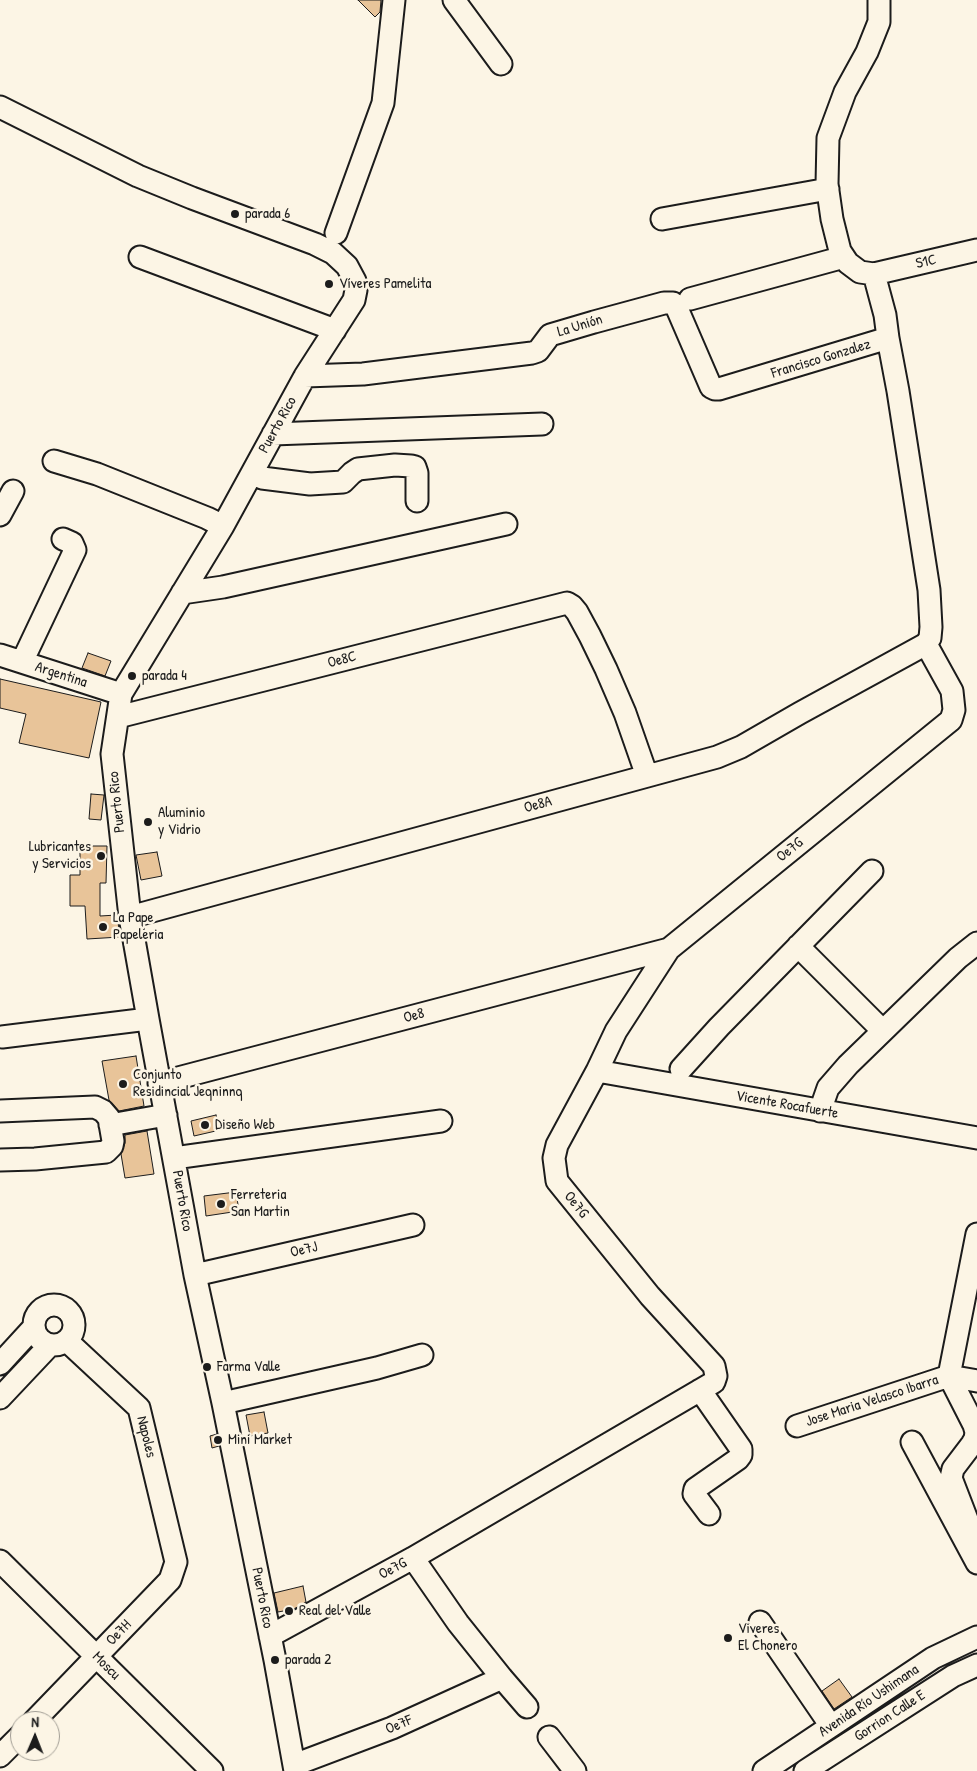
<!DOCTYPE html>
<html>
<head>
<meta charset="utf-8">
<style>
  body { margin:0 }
  #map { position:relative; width:977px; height:1771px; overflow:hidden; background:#fcf5e5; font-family:"Patrick Hand",sans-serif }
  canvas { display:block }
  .north { position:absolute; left:10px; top:1711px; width:50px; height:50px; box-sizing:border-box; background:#fcf5e5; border:1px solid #a29e95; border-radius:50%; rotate:1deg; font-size:14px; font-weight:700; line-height:20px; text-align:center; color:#1c1c1c }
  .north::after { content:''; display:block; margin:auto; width:18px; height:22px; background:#1c1c1c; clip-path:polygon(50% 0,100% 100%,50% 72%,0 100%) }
</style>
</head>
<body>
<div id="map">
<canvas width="977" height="1771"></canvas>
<div class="north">N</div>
</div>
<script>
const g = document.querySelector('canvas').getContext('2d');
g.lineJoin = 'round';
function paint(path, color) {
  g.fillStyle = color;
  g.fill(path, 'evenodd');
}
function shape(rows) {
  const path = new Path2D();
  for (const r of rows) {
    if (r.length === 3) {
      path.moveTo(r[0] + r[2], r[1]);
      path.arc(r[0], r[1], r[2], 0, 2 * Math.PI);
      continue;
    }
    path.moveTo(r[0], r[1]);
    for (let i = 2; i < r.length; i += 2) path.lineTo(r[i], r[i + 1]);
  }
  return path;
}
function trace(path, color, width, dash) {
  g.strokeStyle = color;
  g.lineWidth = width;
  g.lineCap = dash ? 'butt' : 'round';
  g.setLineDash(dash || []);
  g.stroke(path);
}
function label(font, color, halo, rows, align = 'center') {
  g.font = font + ' "Patrick Hand",sans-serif';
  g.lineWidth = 5;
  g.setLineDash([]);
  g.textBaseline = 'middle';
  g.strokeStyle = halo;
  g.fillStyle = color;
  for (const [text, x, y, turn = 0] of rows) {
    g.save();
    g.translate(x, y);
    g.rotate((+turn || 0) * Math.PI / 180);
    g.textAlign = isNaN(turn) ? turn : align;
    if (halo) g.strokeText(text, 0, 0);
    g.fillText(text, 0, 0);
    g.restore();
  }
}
const building = shape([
  [358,0,381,0,380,12,375,17,358,0],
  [88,653,111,661,105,676,82,668,88,653],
  [0,679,101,702,89,758,19,743,26,714,0,708,0,679],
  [91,794,104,795,101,820,89,819,91,794],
  [80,846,107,846,106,883,100,883,100,916,117,915,120,937,87,939,85,906,70,906,70,875,80,875,80,846],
  [157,852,162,876,141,880,136,855,157,852],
  [136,1056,144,1106,119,1111,109,1100,102,1061,136,1056],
  [216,1115,220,1130,194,1136,191,1121,216,1115],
  [147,1131,154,1174,125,1178,121,1154,125,1143,125,1135,147,1131],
  [236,1192,239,1211,206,1216,204,1196,236,1192],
  [264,1412,268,1433,250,1436,246,1415,264,1412],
  [217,1434,219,1446,212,1448,210,1436,217,1434],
  [303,1586,306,1602,294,1609,278,1612,274,1593,303,1586],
  [839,1679,852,1697,834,1709,822,1691,839,1679]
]);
paint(building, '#e8c499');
trace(building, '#1c1c1c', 1);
const minor = shape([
  [454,0,501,64],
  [879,0,879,22,867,52,845,92,828,138,827,184,832,219,840,251,848,263,860,272,874,274,977,250],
  [0,107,138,176,192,198,315,244,333,253,347,266,355,281,356,290,354,300,305,376,223,526,121,694,112,754,130,917,148,1019,195,1275,223,1403,275,1660,295,1771],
  [662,219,828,189],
  [336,233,383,103,394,0],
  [140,257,335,330],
  [690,299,844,257],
  [888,338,898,391,929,590,931,627,930,638,926,644],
  [305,376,363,374,532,353,538,351,550,335,594,322,664,303,673,303,676,306,711,387,715,389,719,389,888,338,885,315,874,274],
  [273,434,542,424],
  [54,461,97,474,207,518,223,526],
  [253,472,262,478,310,484,343,482,352,473,358,469,395,465,411,466,415,467,417,473,417,501],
  [0,515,13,491],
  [182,593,223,587,506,524],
  [0,655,121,694],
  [22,662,75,550,72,543,63,539],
  [118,717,567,603,572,606,577,612,590,636,606,669,625,713,647,776],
  [130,917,717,757,741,747,800,713,926,644],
  [798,946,882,1030],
  [2,1037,148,1019],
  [681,1069,719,1027,872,871],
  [597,1071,977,1138],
  [159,1083,669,949],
  [0,1111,95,1107,103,1111,109,1118,113,1141,112,1146,106,1152,35,1159,0,1160],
  [820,1111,828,1088,848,1065,958,958,977,943],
  [110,1125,166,1115],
  [174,1158,441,1121],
  [977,1234,949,1376,974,1425,976,1432,975,1439,972,1444,953,1469,951,1478,971,1530,977,1539],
  [195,1275,413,1225],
  [54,1325,20],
  [0,1364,33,1328],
  [700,1390,741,1449,741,1455,738,1459,695,1489,694,1494,709,1514],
  [0,1398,50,1345],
  [223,1403,377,1368,422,1355],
  [797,1426,949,1376,977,1381],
  [912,1442,977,1563],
  [413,1558,458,1623,502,1678,527,1707],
  [0,1561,212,1771],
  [760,1622,831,1726],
  [270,1636,413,1558,714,1382,716,1376,714,1366,650,1296,557,1181,554,1158,557,1145,597,1071,616,1031,669,949,951,720,954,710,952,691,926,644],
  [34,1721,170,1580,176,1562,139,1408,67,1341],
  [549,1737,575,1771],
  [0,1756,20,1736],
  [294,1765,392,1728,502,1678],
  [764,1771,933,1658,977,1637],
  [805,1771,953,1676,977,1665]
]);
trace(minor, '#1c1c1c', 25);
trace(minor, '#fcf5e5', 21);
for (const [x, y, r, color] of [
  [235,214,5,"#1c1c1c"],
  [329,284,5,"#1c1c1c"],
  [132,676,5,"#1c1c1c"],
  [148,822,5,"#1c1c1c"],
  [101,856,5,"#1c1c1c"],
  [103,927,5,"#1c1c1c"],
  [123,1084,5,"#1c1c1c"],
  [205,1125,5,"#1c1c1c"],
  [221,1204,5,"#1c1c1c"],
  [207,1367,5,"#1c1c1c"],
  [218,1440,5,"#1c1c1c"],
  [289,1611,5,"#1c1c1c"],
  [728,1638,5,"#1c1c1c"],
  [275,1660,5,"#1c1c1c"]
]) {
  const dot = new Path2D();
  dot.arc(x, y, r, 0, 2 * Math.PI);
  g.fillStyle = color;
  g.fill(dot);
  trace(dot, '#fcf5e5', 2);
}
label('15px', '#1c1c1c', '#fcf5e5', [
  ["parada 6",245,214],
  ["Víveres Pamelita",339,284],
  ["parada 4",142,676],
  ["Aluminio",158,813],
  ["y Vidrio",158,830],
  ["Lubricantes",91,847,"right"],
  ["y Servicios",91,864,"right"],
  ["La Pape",113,918],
  ["Papeleria",113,935],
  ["Conjunto",133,1075],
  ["Residincial Jeqninnq",133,1092],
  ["Diseño Web",215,1125],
  ["Ferreteria",231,1195],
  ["San Martin",231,1212],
  ["Farma Valle",217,1367],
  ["Mini Market",228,1440],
  ["Real del Valle",299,1611],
  ["Viveres",738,1629],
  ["El Chonero",738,1646],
  ["parada 2",285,1660]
], 'left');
label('15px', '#1c1c1c', '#fcf5e5', [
  ["S1C",926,262,-13],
  ["La Unión",580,326,-17],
  ["Francisco Gonzalez",821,359,-17],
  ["Puerto Rico",278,425,-61],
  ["Oe8C",342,660,-14],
  ["Argentina",61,675,18],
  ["Puerto Rico",117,802,-96],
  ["Oe8A",538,805,-15],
  ["Oe7G",790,850,-39],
  ["Oe8",414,1016,-15],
  ["Vicente Rocafuerte",787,1105,10],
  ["Puerto Rico",182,1201,80],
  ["Oe7G",576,1205,51],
  ["Oe7J",304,1250,-13],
  ["Jose Maria Velasco Ibarra",872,1401,-18],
  ["Napoles",146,1437,76],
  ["Oe7G",393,1569,-28],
  ["Puerto Rico",262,1598,79],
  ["Oe7H",119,1633,-46],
  ["Moscu",106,1666,45],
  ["Avenida Río Ushimana",869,1701,-34],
  ["Gorrion Calle E",890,1716,-33],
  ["Oe7F",399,1725,-23]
]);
</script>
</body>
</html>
